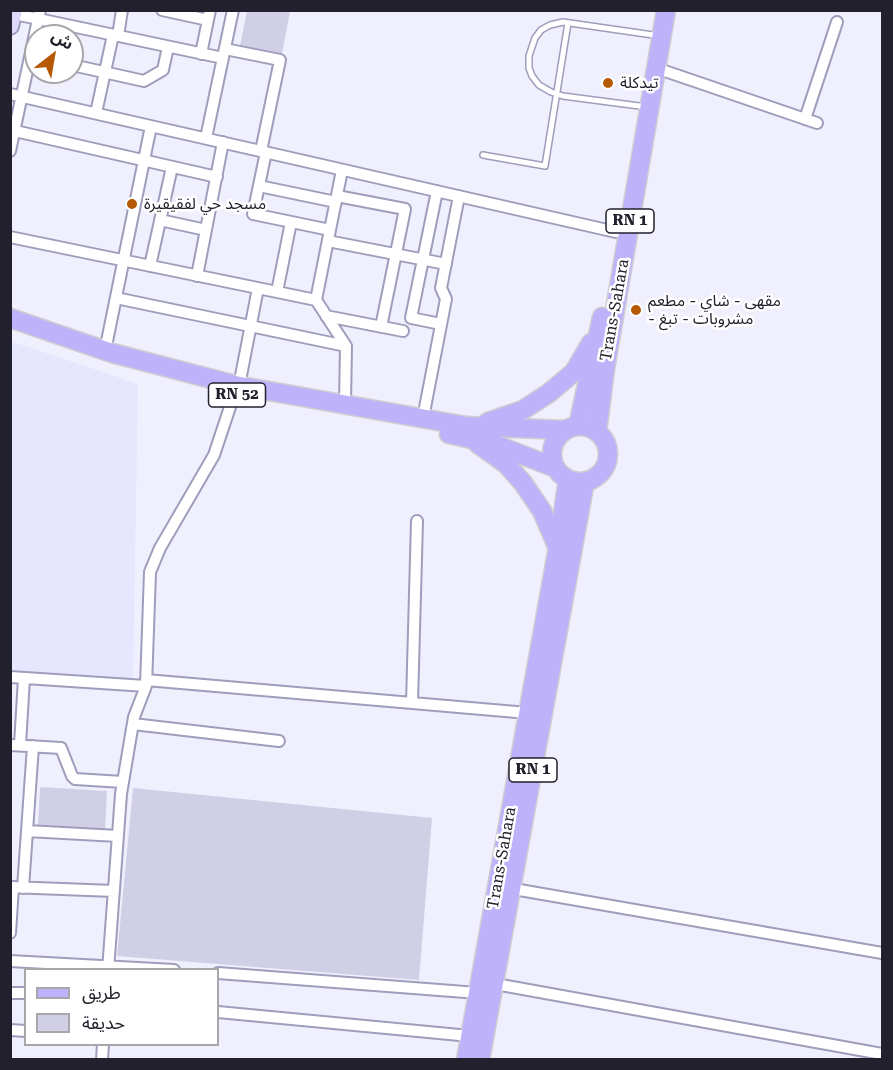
<!DOCTYPE html>
<html>
<head>
<meta charset="utf-8">
<style>
  body { margin:0 }
  #map { position:relative; width:893px; height:1070px; overflow:hidden; background:#f0effd; font-family:"Roboto Serif","Noto Sans Arabic",serif }
  canvas { display:block }
  .frame { position:absolute; inset:0; border:12px solid #21202c; pointer-events:none }
  .legend { position:absolute; left:24px; top:968px; width:195px; height:78px; box-sizing:border-box; background:#fff; border:2px solid #a6a6ab; margin:0; padding:8px 10px; list-style:none; font-size:18px; color:#21202c }
  .legend li { display:flex; align-items:center; gap:12px; height:30px }
  .legend b { width:30px; border:2px solid #a6a6ab }
  .north { position:absolute; left:24px; top:24px; width:60px; height:60px; box-sizing:border-box; background:#fff; border:2px solid #a6a6ab; border-radius:50%; rotate:31deg; font-size:16px; font-weight:700; line-height:24px; text-align:center; color:#21202c }
  .north::after { content:''; display:block; margin:auto; width:21px; height:27px; background:#b65905; clip-path:polygon(50% 0,100% 100%,50% 72%,0 100%) }
</style>
</head>
<body>
<div id="map">
<canvas width="893" height="1070"></canvas>
<div class="frame"></div>
<ul class="legend">
<li><b style="height:8px;background:#beb3fa"></b>طريق</li>
<li><b style="height:16px;background:#d1cfe6"></b>حديقة</li>
</ul>
<div class="north">ش</div>
</div>
<script>
const g = document.querySelector('canvas').getContext('2d');
g.lineJoin = 'round';
function paint(path, color) {
  g.fillStyle = color;
  g.fill(path, 'evenodd');
}
function shape(rows) {
  const path = new Path2D();
  for (const r of rows) {
    if (r.length === 3) {
      path.moveTo(r[0] + r[2], r[1]);
      path.arc(r[0], r[1], r[2], 0, 2 * Math.PI);
      continue;
    }
    path.moveTo(r[0], r[1]);
    for (let i = 2; i < r.length; i += 2) path.lineTo(r[i], r[i + 1]);
  }
  return path;
}
function trace(path, color, width, dash) {
  g.strokeStyle = color;
  g.lineWidth = width;
  g.lineCap = dash ? 'butt' : 'round';
  g.setLineDash(dash || []);
  g.stroke(path);
}
function label(font, color, halo, rows, align = 'center') {
  g.font = font + ' "Roboto Serif","Noto Sans Arabic",serif';
  g.lineWidth = 5;
  g.setLineDash([]);
  g.textBaseline = 'middle';
  g.strokeStyle = halo;
  g.fillStyle = color;
  for (const [text, x, y, turn = 0] of rows) {
    g.save();
    g.translate(x, y);
    g.rotate((+turn || 0) * Math.PI / 180);
    g.textAlign = isNaN(turn) ? turn : align;
    if (halo) g.strokeText(text, 0, 0);
    g.fillText(text, 0, 0);
    g.restore();
  }
}
paint(shape([
  [10,341,138,384,133,681,11,672]
]), '#e7e6ff');
paint(shape([
  [247,11,290,11,282,54,240,46],
  [40,787,107,791,105,830,38,826],
  [133,788,432,818,419,980,117,956]
]), '#d1cfe6');
const lane = shape([
  [647,107,563,96,551,92,539,85,532,76,529,68,529,56,535,38,541,30,550,25,563,22,660,36],
  [483,155,545,166,568,23]
]);
const street = shape([
  [162,10,208,20],
  [10,13,223,58],
  [118,36,122,10],
  [225,49,280,60,261,151],
  [201,54,210,10],
  [72,65,144,81,163,70,168,47],
  [656,68,817,123],
  [10,94,616,232],
  [96,113,113,35],
  [805,119,837,22],
  [15,131,217,177],
  [206,138,233,10],
  [10,151,40,10],
  [266,152,253,214,330,230],
  [259,186,336,202],
  [437,191,411,318,441,324],
  [337,196,405,209,381,327],
  [160,220,206,230],
  [10,237,316,300,346,346,345,404],
  [328,241,446,264],
  [150,266,172,167],
  [197,276,223,142],
  [277,292,291,222],
  [116,298,346,346],
  [316,300,342,170],
  [326,316,403,331],
  [105,351,151,126],
  [239,386,258,288],
  [423,418,446,299,441,288,459,196],
  [10,677,146,686],
  [146,680,528,713],
  [412,703,417,521],
  [133,724,279,741],
  [10,745,61,748,72,776,75,779,123,782],
  [20,745,24,678],
  [27,831,118,836],
  [10,887,114,891],
  [23,888,33,746],
  [508,888,882,953],
  [10,933,13,887],
  [10,961,174,970],
  [108,970,121,794,134,717,146,686,150,572,160,548,214,455,234,395,235,385],
  [218,973,478,993],
  [490,983,882,1054],
  [10,993,26,993],
  [218,1012,470,1036],
  [10,1030,26,1031],
  [102,1060,103,1044]
]);
const secondary = shape([
  [10,26,14,10]
]);
const primary = shape([
  [10,318,112,353,235,385,466,426,564,430],
  [488,422,523,410,549,393,574,372,591,343],
  [578,426,602,317],
  [580,454,28],
  [597,432,605,369,666,10],
  [449,434,494,444,556,468],
  [478,444,506,464,523,483,542,511,557,546],
  [466,1060,558,547,568,479],
  [480,1060,585,481]
]);
trace(lane, '#9f9dbc', 8);
trace(street, '#9f9dbc', 14);
trace(secondary, '#9f9dbc', 20);
trace(primary, '#ceced1', 21);
trace(lane, '#fff', 5);
trace(street, '#fff', 10);
trace(secondary, '#dfd9fc', 16);
trace(primary, '#beb3fa', 18);
for (const [x, y, r, color] of [
  [608,83,6,"#b65905"],
  [132,204,6,"#b65905"],
  [636,310,6,"#b65905"]
]) {
  const dot = new Path2D();
  dot.arc(x, y, r, 0, 2 * Math.PI);
  g.fillStyle = color;
  g.fill(dot);
  trace(dot, '#fff', 2);
}
for (const [x, y, w] of [
  [630,221,48],
  [237,395,57],
  [533,770,48]
]) {
  const box = new Path2D();
  box.roundRect(x - w / 2, y - 12, w, 24, 4.5);
  g.fillStyle = '#fff';
  g.fill(box);
  trace(box, '#21202c', 1.5);
}
label('bold 15px', '#21202c', null, [
  ["RN 1",630,221],
  ["RN 52",237,395],
  ["RN 1",533,770]
]);
label('16px', '#21202c', '#fff', [
  ["تيدكلة",620,83],
  ["مسجد حي لفقيقيرة",144,204],
  ["مقهى - شاي - مطعم",648,301],
  ["- مشروبات - تبغ",648,319]
], 'left');
label('16px', '#21202c', '#fff', [
  ["Trans-Sahara",615,310,-80],
  ["Trans-Sahara",502,858,-80]
]);
</script>
</body>
</html>
